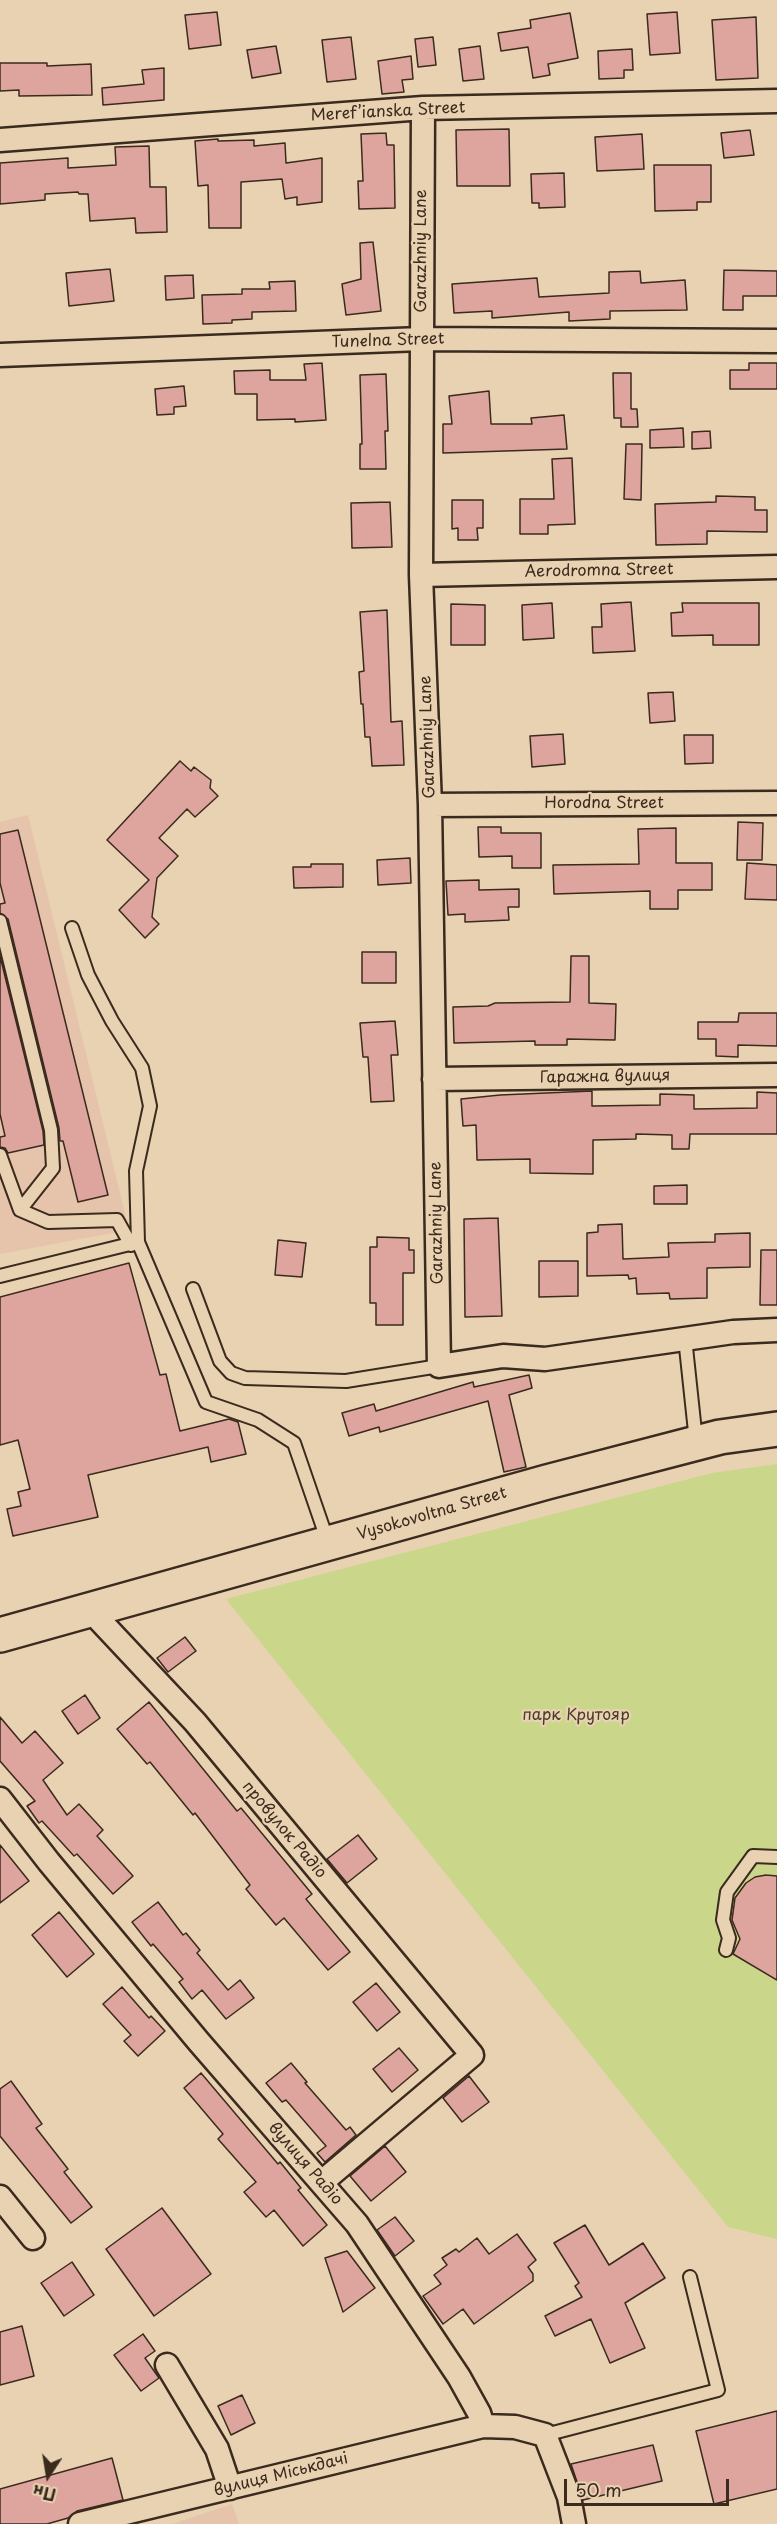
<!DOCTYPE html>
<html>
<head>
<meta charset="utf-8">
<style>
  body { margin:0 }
  #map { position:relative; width:777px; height:2524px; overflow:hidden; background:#e8d2b1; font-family:"Playpen Sans",sans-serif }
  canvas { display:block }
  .north { position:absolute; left:18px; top:2446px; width:60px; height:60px; -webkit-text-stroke:4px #e8d2b1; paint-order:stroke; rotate:192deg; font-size:16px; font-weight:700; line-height:24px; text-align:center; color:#3b2a1e }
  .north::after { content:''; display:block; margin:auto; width:21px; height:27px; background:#3b2a1e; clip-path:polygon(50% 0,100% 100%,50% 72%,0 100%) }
  .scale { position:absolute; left:564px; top:2479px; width:165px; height:27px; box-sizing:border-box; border:3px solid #3b2a1e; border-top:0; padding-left:8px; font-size:18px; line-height:21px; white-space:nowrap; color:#3b2a1e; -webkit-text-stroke:4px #e8d2b1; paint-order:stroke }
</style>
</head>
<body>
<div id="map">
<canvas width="777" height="2524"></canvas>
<div class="north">Пн</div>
<div class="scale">50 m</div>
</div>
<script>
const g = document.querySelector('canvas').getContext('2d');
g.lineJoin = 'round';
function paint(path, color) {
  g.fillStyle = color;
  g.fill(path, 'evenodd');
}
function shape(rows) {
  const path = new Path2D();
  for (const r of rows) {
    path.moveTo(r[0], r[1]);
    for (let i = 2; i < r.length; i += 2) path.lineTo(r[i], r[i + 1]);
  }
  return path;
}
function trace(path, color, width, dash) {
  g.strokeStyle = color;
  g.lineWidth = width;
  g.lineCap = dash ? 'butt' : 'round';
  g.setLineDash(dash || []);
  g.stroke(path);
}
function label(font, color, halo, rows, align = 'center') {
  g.font = font + ' "Playpen Sans",sans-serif';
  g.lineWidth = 4.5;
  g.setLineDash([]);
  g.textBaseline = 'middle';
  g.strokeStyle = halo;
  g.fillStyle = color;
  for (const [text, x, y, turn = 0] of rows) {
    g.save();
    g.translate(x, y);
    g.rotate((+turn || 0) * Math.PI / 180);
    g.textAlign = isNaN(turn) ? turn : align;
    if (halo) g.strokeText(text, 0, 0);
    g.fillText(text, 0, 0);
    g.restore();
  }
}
paint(shape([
  [28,815,129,1230,0,1254,0,822],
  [232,2504,239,2524,172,2524]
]), '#e5c4ab');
paint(shape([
  [777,1464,777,2239,728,2227,226,1599,712,1473]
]), '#cad78b');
const building = shape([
  [217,12,221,45,189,49,185,15,217,12],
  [677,12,680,53,650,55,647,14,677,12],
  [570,13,578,58,548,64,550,75,533,78,528,47,501,51,498,33,531,28,530,20,570,13],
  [756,17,758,78,716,80,712,20,756,17],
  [351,37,356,79,327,82,322,40,351,37],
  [433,37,436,65,418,67,415,39,433,37],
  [276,46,281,73,252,78,247,50,276,46],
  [480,46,484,79,463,81,459,49,480,46],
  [632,49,633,70,624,70,624,78,599,79,598,51,632,49],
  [411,56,413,79,402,80,404,92,382,94,378,61,411,56],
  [0,63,47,63,47,66,91,64,92,95,19,96,19,90,0,91,0,63],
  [164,68,164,100,103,105,102,88,144,84,142,70,164,68],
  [509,129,510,186,457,186,456,130,509,129],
  [750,130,754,155,724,158,721,133,750,130],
  [386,133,387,145,394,145,395,208,359,209,358,181,363,181,361,134,386,133],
  [642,134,644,169,597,171,595,137,642,134],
  [218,139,218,141,254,140,254,146,285,143,286,163,322,158,322,202,297,205,297,197,285,199,282,179,241,182,241,228,209,228,208,185,198,186,195,141,218,139],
  [149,146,150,187,166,187,167,232,136,233,135,218,90,221,88,194,79,194,78,192,45,194,45,200,0,204,0,163,68,158,68,168,116,165,115,147,149,146],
  [654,165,711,165,711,202,697,202,697,210,655,211,654,165],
  [564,173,565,207,539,208,539,203,532,203,531,174,564,173],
  [373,242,381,311,346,315,342,284,361,279,360,243,373,242],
  [110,269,114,301,69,306,66,273,110,269],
  [724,270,777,271,777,296,743,296,743,310,723,310,724,270],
  [640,271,641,283,685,280,687,310,610,311,610,319,569,321,569,312,492,318,492,311,454,313,452,284,537,278,539,297,609,293,609,272,640,271],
  [193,275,194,298,166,300,165,276,193,275],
  [295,281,296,311,252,312,252,319,232,320,232,323,203,324,202,295,242,294,242,289,270,289,269,282,295,281],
  [322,363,326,420,295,422,295,419,257,420,257,394,235,394,234,371,270,370,270,380,306,380,304,364,322,363],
  [749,363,777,363,777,389,730,389,730,370,749,370,749,363],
  [613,373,631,373,631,409,637,409,638,427,621,427,621,418,614,418,613,373],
  [386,374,388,431,385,431,386,469,360,469,360,444,362,444,360,375,386,374],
  [184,386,186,406,174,407,174,414,157,415,155,389,184,386],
  [489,391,491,424,532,424,531,418,564,415,567,449,443,453,443,424,452,424,449,396,489,391],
  [683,428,684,447,650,448,650,430,683,428],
  [710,431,711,448,692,449,692,432,710,431],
  [626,444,642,444,641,500,624,499,626,444],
  [572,458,575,524,548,525,548,534,520,534,520,499,554,499,552,459,572,458],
  [716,496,755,497,755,510,767,510,767,532,707,531,707,544,656,545,655,504,716,502,716,496],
  [452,500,483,500,483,528,477,528,478,540,458,540,458,528,452,529,452,500],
  [390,502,392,547,352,548,351,503,390,502],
  [631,602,635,651,593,653,592,627,602,627,601,604,631,602],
  [552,603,554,638,523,640,522,605,552,603],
  [682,603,759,603,759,645,713,645,713,635,672,636,671,613,683,612,682,603],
  [451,604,485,605,485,645,451,645,451,604],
  [387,610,391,722,402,721,404,765,372,766,370,737,365,737,363,704,361,704,359,672,364,671,360,612,387,610],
  [673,692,675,721,650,723,648,693,673,692],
  [563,734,565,764,532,767,530,736,563,734],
  [684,735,713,735,713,763,685,764,684,735],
  [180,761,191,771,194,767,211,780,210,788,218,796,195,817,187,809,159,838,178,856,157,878,152,917,159,924,145,938,119,910,149,880,107,840,180,761],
  [738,822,763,823,762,860,737,860,738,822],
  [478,827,501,827,501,833,541,833,541,868,512,868,512,856,479,857,478,827],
  [676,828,676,863,712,863,712,890,678,890,678,909,650,909,650,891,554,894,553,865,639,864,638,829,676,828],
  [18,830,108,1195,78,1202,63,1141,60,1141,59,1128,8,919,0,913,0,904,5,903,0,883,0,834,18,830],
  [410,858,411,883,378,885,377,860,410,858],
  [747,863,777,865,777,900,745,899,747,863],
  [311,864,343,864,343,887,294,888,293,867,311,867,311,864],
  [479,880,479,890,519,889,519,907,508,907,509,920,465,922,465,914,448,915,446,881,479,880],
  [362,952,396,952,396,983,362,983,362,952],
  [0,956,43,1131,44,1145,8,1153,5,1148,0,1147,0,1137,5,1136,0,1114,0,956],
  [571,956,589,956,589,1003,616,1004,615,1040,567,1039,567,1045,535,1045,535,1041,454,1043,453,1007,488,1006,495,1003,570,1002,571,956],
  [739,1013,777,1013,777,1046,738,1045,738,1057,716,1056,716,1039,698,1039,698,1022,738,1022,739,1013],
  [395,1021,398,1055,391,1055,394,1101,371,1102,368,1057,363,1057,360,1023,395,1021],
  [592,1091,592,1106,660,1105,660,1094,694,1095,694,1109,757,1108,757,1092,777,1093,777,1134,690,1134,689,1149,672,1149,672,1135,636,1134,636,1139,593,1140,593,1174,530,1173,530,1159,477,1160,476,1125,463,1126,461,1099,500,1095,592,1091],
  [687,1185,687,1204,654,1204,654,1186,687,1185],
  [498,1218,502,1316,465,1317,464,1219,498,1218],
  [622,1224,623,1259,669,1257,668,1243,715,1242,715,1234,750,1233,750,1267,707,1268,707,1298,670,1299,669,1293,637,1294,636,1278,629,1279,628,1275,587,1276,587,1233,598,1232,598,1225,622,1224],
  [377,1237,409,1238,409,1250,414,1250,414,1273,403,1273,403,1325,376,1325,376,1303,370,1303,370,1247,377,1247,377,1237],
  [278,1240,306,1243,302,1277,275,1275,278,1240],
  [761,1250,777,1250,777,1305,760,1305,761,1250],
  [539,1261,578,1261,578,1296,539,1297,539,1261],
  [129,1263,160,1375,166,1374,180,1431,229,1419,238,1422,246,1454,211,1462,208,1447,88,1475,98,1517,13,1536,7,1509,21,1506,18,1492,30,1489,18,1440,0,1445,0,1297,129,1263],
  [529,1375,532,1388,509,1395,526,1467,504,1472,488,1401,380,1432,379,1427,349,1436,342,1413,374,1404,376,1411,473,1382,474,1387,529,1375],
  [185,1637,196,1651,168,1672,157,1658,185,1637],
  [85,1695,100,1718,78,1734,62,1711,85,1695],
  [149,1702,237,1811,241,1808,312,1894,306,1899,350,1952,328,1970,284,1918,276,1925,246,1889,250,1885,195,1813,193,1815,150,1762,147,1764,117,1729,149,1702],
  [0,1717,22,1743,35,1731,63,1763,43,1780,67,1815,79,1804,103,1830,97,1836,133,1876,113,1894,77,1854,74,1856,42,1821,39,1823,27,1806,35,1801,0,1761,0,1717],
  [358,1835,377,1859,347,1883,327,1859,358,1835],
  [0,1845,29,1881,0,1903,0,1845],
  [766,1875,777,1876,777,1980,733,1954,740,1939,732,1920,735,1898,746,1883,755,1877,766,1875],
  [158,1902,183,1935,186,1933,200,1950,197,1953,228,1990,240,1980,254,1998,226,2019,202,1990,192,1999,179,1982,183,1979,153,1944,151,1946,132,1922,158,1902],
  [59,1912,94,1954,67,1977,32,1935,59,1912],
  [376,1983,400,2012,377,2031,353,2002,376,1983],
  [122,1987,149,2018,151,2016,165,2031,138,2056,124,2041,131,2035,103,2004,122,1987],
  [399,2048,418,2070,392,2092,373,2069,399,2048],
  [291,2063,307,2082,305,2083,346,2130,350,2127,356,2135,325,2162,317,2153,326,2146,286,2100,282,2102,266,2083,291,2063],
  [201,2073,278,2164,280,2162,301,2188,298,2190,327,2225,303,2246,274,2210,266,2217,244,2192,256,2182,218,2139,223,2134,184,2088,201,2073],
  [469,2076,489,2102,462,2122,443,2098,469,2076],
  [11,2081,42,2124,36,2128,68,2169,64,2172,92,2207,71,2223,0,2136,0,2089,11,2081],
  [385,2146,406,2172,371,2201,350,2176,385,2146],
  [162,2208,211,2274,154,2316,106,2249,162,2208],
  [395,2217,414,2241,395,2256,377,2230,395,2217],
  [585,2225,609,2265,643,2243,665,2278,625,2303,645,2348,610,2363,591,2319,555,2336,545,2316,582,2297,575,2286,579,2283,554,2243,585,2225],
  [517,2234,536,2260,528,2267,533,2274,533,2281,474,2324,463,2309,443,2324,423,2296,441,2284,434,2275,447,2265,442,2258,456,2249,459,2252,477,2238,489,2254,517,2234],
  [347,2251,375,2288,343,2312,325,2258,347,2251],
  [72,2262,94,2295,64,2316,41,2283,72,2262],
  [22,2326,34,2376,0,2385,0,2332,22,2326],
  [143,2334,155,2351,145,2358,159,2378,141,2391,114,2355,143,2334],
  [242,2395,255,2423,231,2435,218,2406,242,2395],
  [777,2411,777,2489,714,2504,696,2431,777,2411],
  [653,2445,662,2481,583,2500,571,2464,653,2445],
  [112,2458,123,2500,77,2511,68,2518,47,2524,0,2524,0,2489,112,2458]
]);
paint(building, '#dea49e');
trace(building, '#3b2a1e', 1.5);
const lane = shape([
  [0,921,51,1130,53,1168,20,1210],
  [72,928,88,975,112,1021,142,1068,150,1106,136,1171,138,1242],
  [0,1155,20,1210,48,1222,117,1220,131,1245],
  [0,1276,138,1242,206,1402,258,1420,294,1443,328,1542],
  [193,1289,220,1361,231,1373,245,1378,346,1381,439,1366],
  [685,1338,696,1441],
  [726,1950,729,1938,723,1920,727,1892,753,1856,777,1857],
  [545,2435,718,2390,690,2277]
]);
const street = shape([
  [423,108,421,575,430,805,439,1366,503,1356,545,1359,733,1332,777,1330],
  [0,140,423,108,777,101],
  [0,355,421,339,777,341],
  [421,575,777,567],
  [430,805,777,803],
  [434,1079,777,1075],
  [90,1610,195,1722,472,2055,322,2182],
  [0,1799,49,1862,199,2042,357,2224,459,2377,479,2413,483,2426,515,2427,545,2435,569,2497,574,2524],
  [0,2197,33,2238],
  [167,2365,217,2449,230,2488],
  [80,2524,483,2426]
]);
const secondary = shape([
  [0,1635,547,1482,720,1437,777,1429]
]);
trace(lane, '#3b2a1e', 16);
trace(street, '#3b2a1e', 27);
trace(secondary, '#3b2a1e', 38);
trace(lane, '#e8d2b1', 12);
trace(street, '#e8d2b1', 22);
trace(secondary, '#e8d2b1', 33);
label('16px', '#3b2a1e', '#e8d2b1', [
  ["Meref’ianska Street",388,112,-3],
  ["Garazhniy Lane",422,251,-90],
  ["Tunelna Street",388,341,-2],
  ["Aerodromna Street",599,571,-1],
  ["Garazhniy Lane",428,737,-92],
  ["Horodna Street",604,804],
  ["Гаражна вулиця",605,1077,-1],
  ["Garazhniy Lane",437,1223,-91],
  ["Vysokovoltna Street",432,1514,-16],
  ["провулок Радіо",284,1830,50],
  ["вулиця Радіо",305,2164,49],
  ["вулиця Міськдачі",281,2475,-14]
]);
label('16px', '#493b29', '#e8d2b1', [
  ["парк Крутояр",576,1716]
]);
</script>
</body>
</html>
